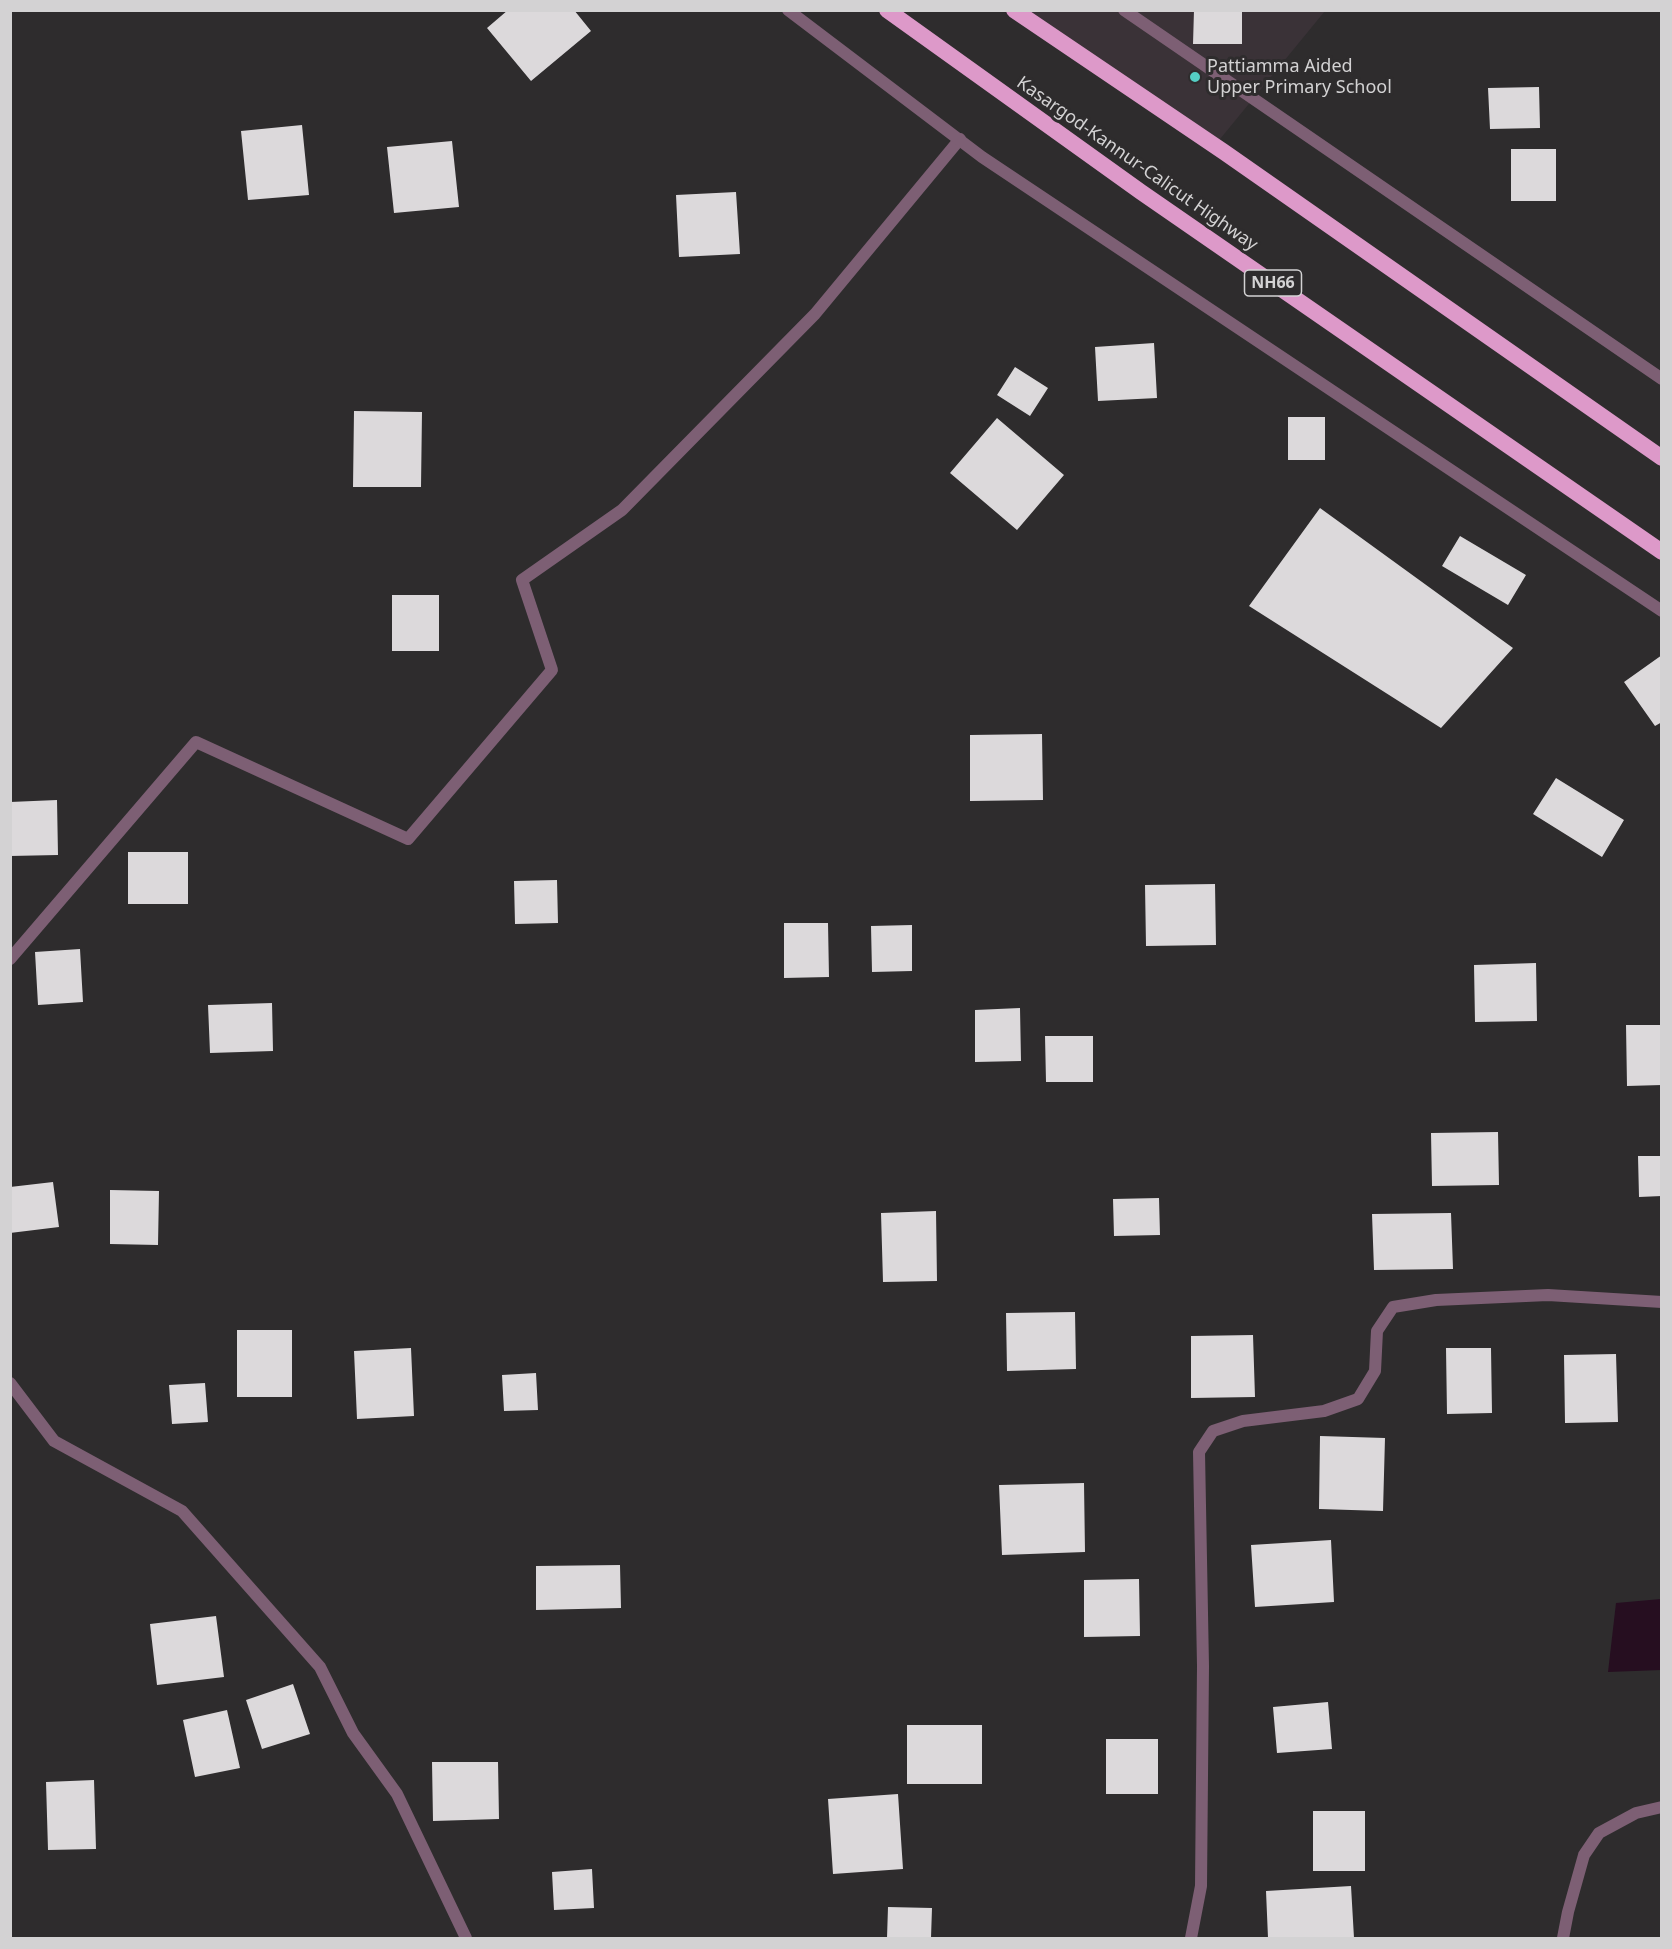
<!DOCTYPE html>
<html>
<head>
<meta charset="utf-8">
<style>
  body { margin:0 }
  #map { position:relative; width:1672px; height:1949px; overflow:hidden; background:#2e2c2d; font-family:"Noto Sans",sans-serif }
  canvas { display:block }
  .frame { position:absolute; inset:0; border:12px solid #d3d2d3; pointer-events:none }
</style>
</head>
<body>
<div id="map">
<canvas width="1672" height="1949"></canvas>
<div class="frame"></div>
</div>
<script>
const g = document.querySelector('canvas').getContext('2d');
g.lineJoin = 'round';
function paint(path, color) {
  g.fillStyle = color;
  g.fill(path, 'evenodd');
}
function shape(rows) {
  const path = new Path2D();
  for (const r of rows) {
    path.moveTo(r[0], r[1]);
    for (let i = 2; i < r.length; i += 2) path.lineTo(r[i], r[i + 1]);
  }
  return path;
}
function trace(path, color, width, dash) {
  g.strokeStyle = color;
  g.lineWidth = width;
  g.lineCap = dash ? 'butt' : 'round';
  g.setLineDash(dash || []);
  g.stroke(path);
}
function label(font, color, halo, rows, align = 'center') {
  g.font = font + ' "Noto Sans",sans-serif';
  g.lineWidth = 6;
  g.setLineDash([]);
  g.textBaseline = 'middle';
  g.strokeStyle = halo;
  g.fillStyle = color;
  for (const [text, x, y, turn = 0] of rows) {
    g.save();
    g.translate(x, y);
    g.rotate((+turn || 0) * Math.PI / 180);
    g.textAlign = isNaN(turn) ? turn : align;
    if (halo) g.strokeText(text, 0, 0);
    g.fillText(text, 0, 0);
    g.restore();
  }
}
paint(shape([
  [1023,11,1325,11,1216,144]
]), '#3a3237');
paint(shape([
  [1661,1599,1661,1670,1608,1672,1616,1603]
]), '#260e20');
paint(shape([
  [508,10,574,10,591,31,531,81,487,28],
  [1194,10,1242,10,1242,44,1193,44],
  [1539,87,1540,128,1490,129,1488,88],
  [302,125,309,195,248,200,241,131],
  [452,141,459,207,394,213,387,147],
  [1511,149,1556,149,1556,201,1511,201],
  [736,192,740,254,679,257,676,195],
  [1154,343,1157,398,1098,401,1095,347],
  [1015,367,1048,388,1030,416,997,395],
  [354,411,422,412,421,487,353,487],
  [1288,417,1325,417,1325,460,1288,460],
  [997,418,1064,475,1017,530,950,473],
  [1320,508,1513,648,1441,728,1249,606],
  [1460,536,1526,575,1508,605,1442,566],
  [392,595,439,595,439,651,392,651],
  [1662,655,1662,722,1655,726,1624,682],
  [1042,734,1043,800,970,801,970,735],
  [1556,778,1624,820,1602,857,1533,814],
  [57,800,58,855,10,856,10,802],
  [128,852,188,852,188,904,128,904],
  [557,880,558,923,515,924,514,881],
  [1215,884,1216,945,1146,946,1145,885],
  [784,923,828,923,829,977,784,978],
  [912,925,912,971,872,972,871,926],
  [80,949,83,1002,38,1005,35,952],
  [1536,963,1537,1021,1475,1022,1474,965],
  [272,1003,273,1051,210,1053,208,1005],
  [1020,1008,1021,1061,975,1062,975,1010],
  [1626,1025,1662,1025,1662,1085,1627,1086],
  [1045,1036,1093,1036,1093,1082,1046,1082],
  [1498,1132,1499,1185,1432,1186,1431,1133],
  [1638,1156,1662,1156,1662,1196,1639,1197],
  [53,1182,59,1227,10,1233,10,1187],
  [110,1190,159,1191,158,1245,110,1244],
  [1159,1198,1160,1235,1114,1236,1113,1199],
  [936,1211,937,1281,883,1282,881,1213],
  [1451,1213,1453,1269,1374,1270,1372,1214],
  [1075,1312,1076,1369,1007,1371,1006,1313],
  [237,1330,292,1330,292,1397,237,1397],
  [1253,1335,1255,1397,1191,1398,1191,1336],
  [411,1348,414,1416,357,1419,354,1351],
  [1446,1348,1491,1348,1492,1413,1447,1414],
  [1616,1354,1618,1422,1565,1423,1564,1355],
  [536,1373,538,1410,504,1411,502,1375],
  [205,1383,208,1422,172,1424,169,1385],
  [1320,1436,1385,1438,1383,1511,1319,1509],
  [1084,1483,1085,1552,1002,1555,999,1485],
  [1331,1540,1334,1602,1255,1607,1251,1545],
  [620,1565,621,1608,536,1610,536,1566],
  [1139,1579,1140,1636,1084,1637,1084,1580],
  [216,1616,224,1677,157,1685,150,1624],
  [293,1684,310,1734,262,1749,246,1700],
  [1328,1702,1332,1749,1277,1753,1273,1707],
  [227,1710,240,1768,195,1777,183,1720],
  [907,1725,982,1725,982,1784,907,1784],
  [1106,1739,1158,1739,1158,1794,1106,1794],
  [432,1762,498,1762,499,1819,433,1821],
  [94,1780,96,1849,48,1850,46,1782],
  [898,1794,903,1869,833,1874,828,1799],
  [1313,1811,1365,1811,1365,1871,1313,1871],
  [592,1869,594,1908,554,1910,552,1872],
  [1351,1886,1354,1938,1268,1938,1266,1891],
  [888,1907,932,1908,931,1938,887,1938]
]), '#dcd9db');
trace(shape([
  [10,959,196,742,408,839,552,670,522,580,622,510,815,314,960,139],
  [10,1383,54,1441,182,1511,320,1667,353,1733,397,1794,466,1938],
  [1191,1938,1201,1886,1203,1666,1199,1452,1213,1431,1243,1421,1324,1411,1358,1399,1375,1371,1377,1331,1393,1307,1436,1300,1548,1295,1662,1302],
  [1563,1938,1568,1912,1584,1855,1599,1833,1636,1813,1662,1807]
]), '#7d5f74', 12);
trace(shape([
  [788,10,982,157,1662,611],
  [1124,10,1662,379]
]), '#7d5f74', 12);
trace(shape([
  [887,10,1141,192,1662,552],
  [1014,10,1224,152,1662,458]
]), '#dd99c9', 16);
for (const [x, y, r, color] of [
  [1195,77,6,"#55cec4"]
]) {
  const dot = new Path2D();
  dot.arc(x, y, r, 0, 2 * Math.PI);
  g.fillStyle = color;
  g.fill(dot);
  trace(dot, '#2e2c2d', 2);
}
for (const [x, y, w] of [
  [1273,283,57]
]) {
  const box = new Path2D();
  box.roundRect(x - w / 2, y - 13, w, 26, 4.5);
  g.fillStyle = '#2e2c2d';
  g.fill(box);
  trace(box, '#d3d2d3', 1.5);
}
label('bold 16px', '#d3d2d3', null, [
  ["NH66",1273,283]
]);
label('18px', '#d3d2d3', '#2e2c2d', [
  ["Pattiamma Aided",1207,67],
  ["Upper Primary School",1207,88]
], 'left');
label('18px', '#d3d2d3', '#2e2c2d', [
  ["Kasargod-Kannur-Calicut Highway",1137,164,35]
]);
</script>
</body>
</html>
